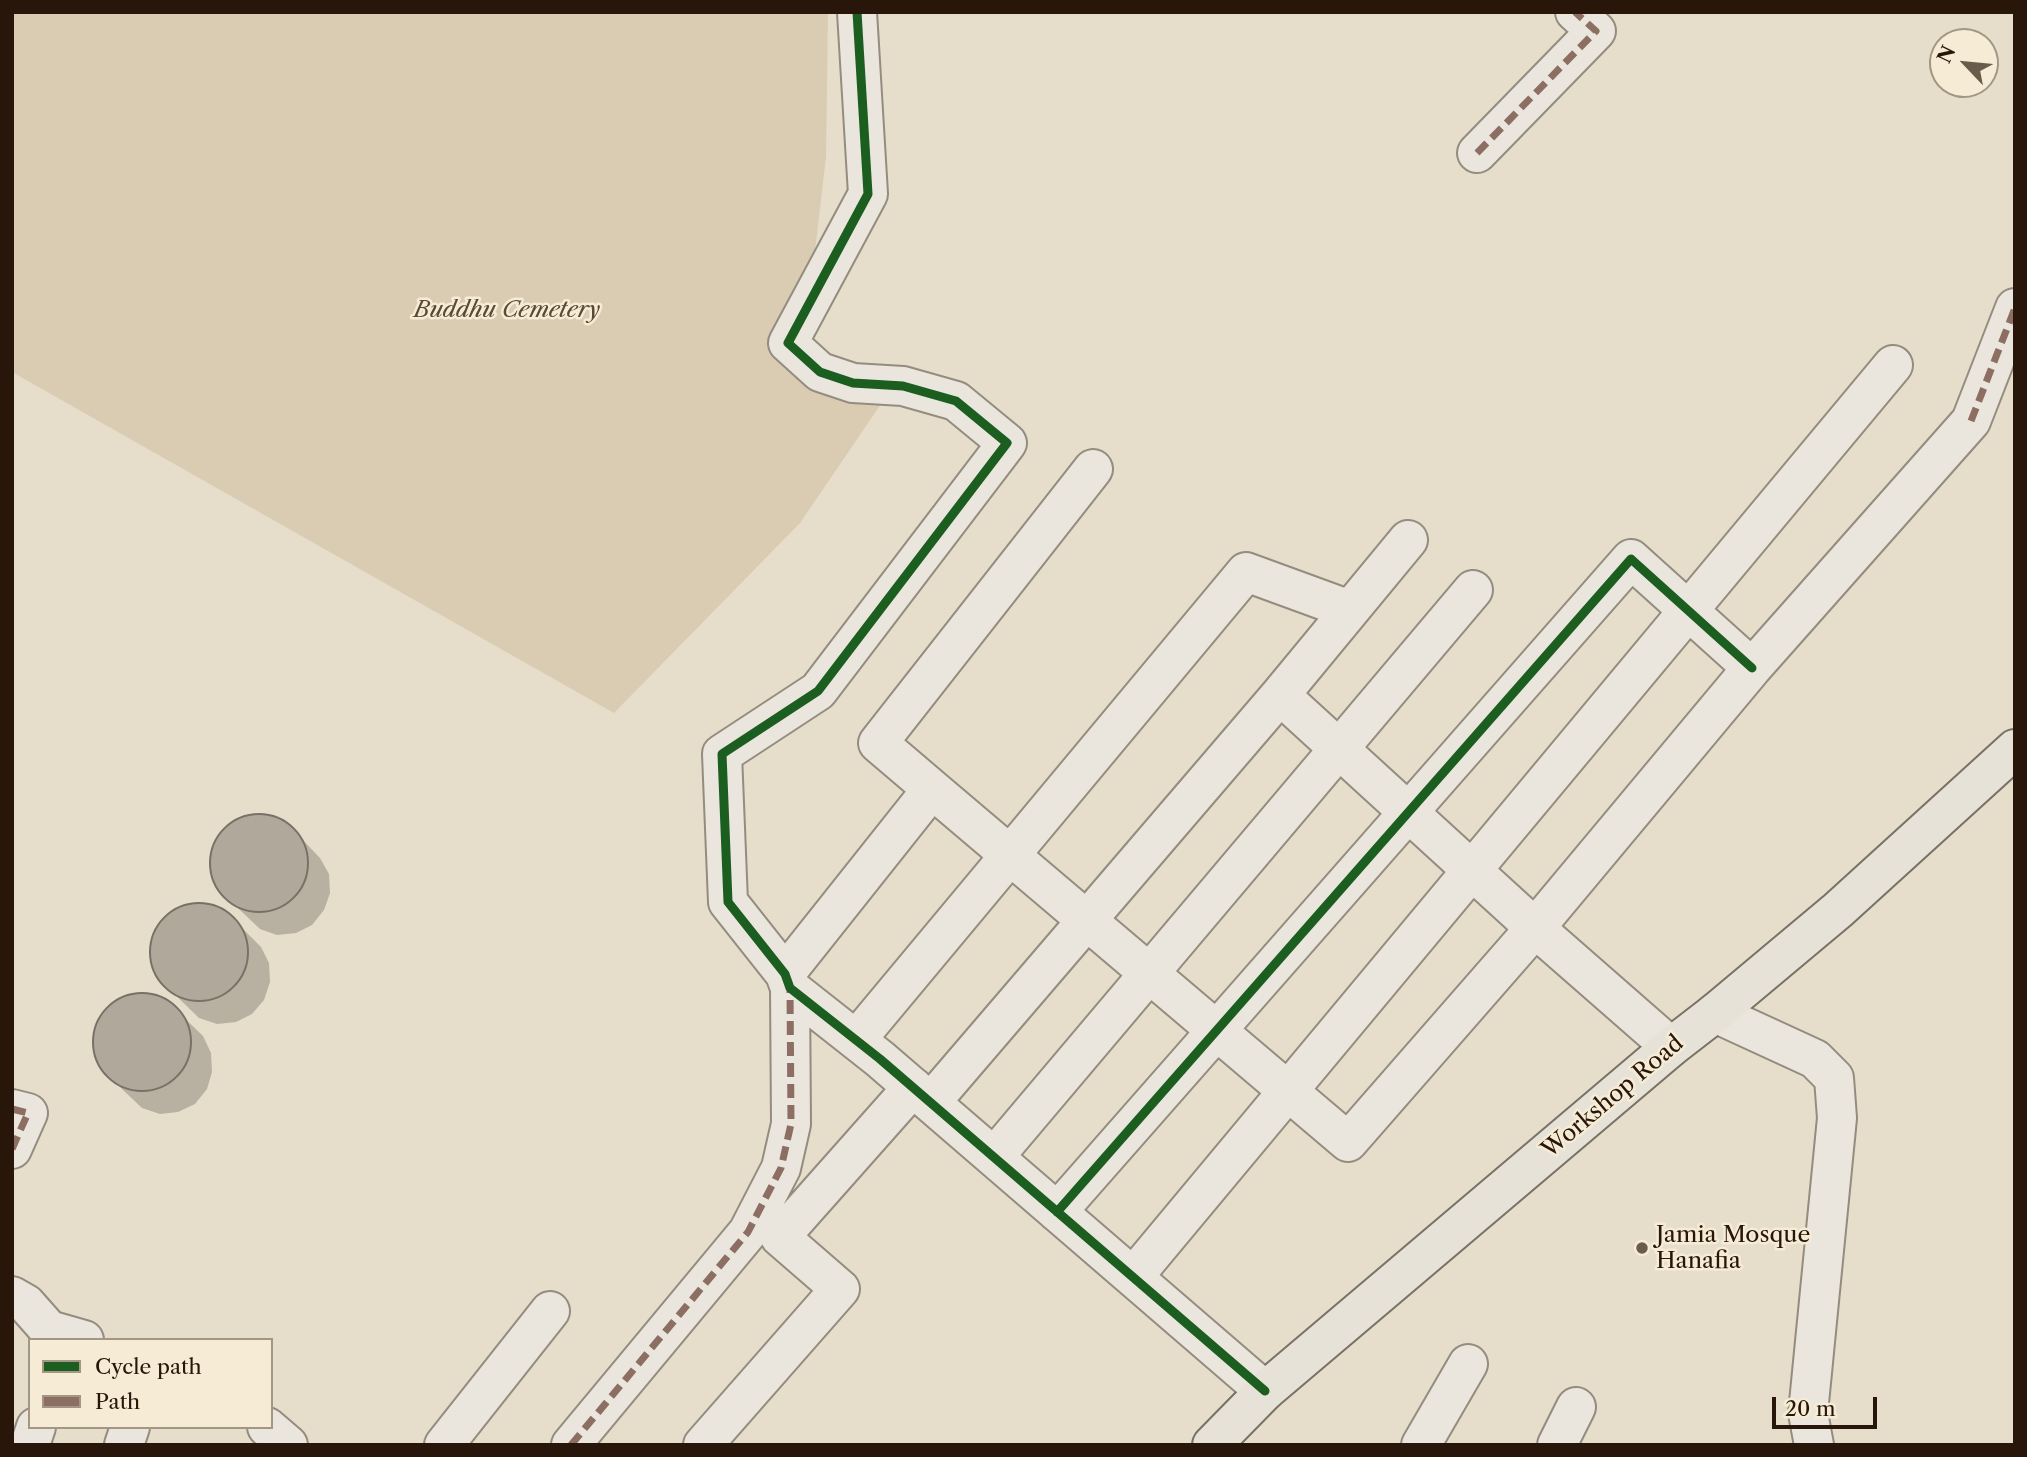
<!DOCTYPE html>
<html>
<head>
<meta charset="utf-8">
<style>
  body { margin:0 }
  #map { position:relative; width:2027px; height:1457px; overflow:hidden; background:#e6ddca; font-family:"Libre Caslon Text",serif }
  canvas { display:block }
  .frame { position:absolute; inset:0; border:14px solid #28160a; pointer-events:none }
  .legend { position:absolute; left:28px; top:1338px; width:245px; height:91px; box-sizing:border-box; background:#f6ecd5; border:2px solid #a49684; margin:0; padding:9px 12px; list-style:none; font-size:21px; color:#28160a }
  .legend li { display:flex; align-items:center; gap:14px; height:35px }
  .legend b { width:35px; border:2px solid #a49684 }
  .north { position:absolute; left:1929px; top:28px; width:70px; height:70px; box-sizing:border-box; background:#f6ecd5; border:2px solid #a49684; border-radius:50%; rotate:296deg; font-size:19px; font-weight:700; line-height:28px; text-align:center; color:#28160a }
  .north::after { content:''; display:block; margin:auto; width:24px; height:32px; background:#6a5c4d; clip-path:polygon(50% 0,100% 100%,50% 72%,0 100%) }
  .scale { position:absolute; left:1772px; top:1397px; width:105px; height:32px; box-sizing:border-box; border:4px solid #28160a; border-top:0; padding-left:9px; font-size:21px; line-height:24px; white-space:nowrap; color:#28160a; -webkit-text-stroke:5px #f6ecd5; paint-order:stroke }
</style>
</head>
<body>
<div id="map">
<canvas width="2027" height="1457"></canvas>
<div class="frame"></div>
<ul class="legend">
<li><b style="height:9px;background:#1b5e20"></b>Cycle path</li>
<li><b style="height:9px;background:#8d6e63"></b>Path</li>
</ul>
<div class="north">N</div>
<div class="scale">20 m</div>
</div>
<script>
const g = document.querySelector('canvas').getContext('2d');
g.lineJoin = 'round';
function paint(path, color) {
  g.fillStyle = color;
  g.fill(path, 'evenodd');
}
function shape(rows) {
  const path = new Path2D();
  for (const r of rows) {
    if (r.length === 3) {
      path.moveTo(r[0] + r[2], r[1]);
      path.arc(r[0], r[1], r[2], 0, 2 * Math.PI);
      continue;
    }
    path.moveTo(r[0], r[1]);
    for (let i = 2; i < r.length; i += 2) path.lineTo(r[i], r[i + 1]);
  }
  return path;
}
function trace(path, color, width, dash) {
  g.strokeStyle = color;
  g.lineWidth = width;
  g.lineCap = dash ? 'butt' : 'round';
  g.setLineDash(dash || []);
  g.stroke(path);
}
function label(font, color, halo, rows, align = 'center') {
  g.font = font + ' "Libre Caslon Text",serif';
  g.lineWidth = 5;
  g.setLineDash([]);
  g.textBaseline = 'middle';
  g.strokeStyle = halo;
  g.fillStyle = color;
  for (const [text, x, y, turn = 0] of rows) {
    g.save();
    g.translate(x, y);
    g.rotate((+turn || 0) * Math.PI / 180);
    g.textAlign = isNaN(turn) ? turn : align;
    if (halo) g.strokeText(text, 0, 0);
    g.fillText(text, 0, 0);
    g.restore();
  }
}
paint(shape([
  [12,12,828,12,826,157,803,353,896,382,800,523,614,713,12,372]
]), '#d9ccb3');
paint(shape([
  [265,816,283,822,297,834,320,858,329,874,330,893,324,910,312,925,296,933,277,935,260,929,222,893,213,876,212,858,218,840,230,826,246,818],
  [205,905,222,911,237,923,261,947,269,963,270,982,264,1000,252,1014,236,1022,217,1024,199,1018,162,982,153,966,152,947,158,929,170,915,187,906],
  [147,995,165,1001,179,1013,203,1036,211,1053,212,1072,207,1089,195,1104,178,1112,160,1114,142,1108,104,1072,96,1055,94,1037,100,1019,112,1005,129,996]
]), '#0003');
const building = shape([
  [259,863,49],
  [199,952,49],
  [142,1042,49]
]);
paint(building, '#b0a99b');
trace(building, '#787166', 2);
const minor = shape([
  [857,12,868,194,788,343,820,372,853,383,903,386,956,401,1007,443,818,691,722,754,728,902,785,974,790,988,880,1059,1265,1391],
  [1477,153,1596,31,1575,12],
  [1280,695,1535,928,1671,1047],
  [932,789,1348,1142,1535,928,1752,668,1971,421,2015,308],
  [785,974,932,789,878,743,1093,469],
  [1715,1013,1815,1059,1834,1078,1837,1118,1808,1413,1814,1445],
  [856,1040,1246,572,1350,610],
  [931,1102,1280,695,1408,540],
  [12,1109,28,1113,12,1149],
  [994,1157,1473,590],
  [1057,1212,1631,559,1752,668],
  [1133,1277,1893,365],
  [12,1296,26,1304,49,1330,84,1340],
  [267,1427,288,1445],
  [30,1445,36,1427],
  [124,1445,130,1427],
  [444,1445,550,1311],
  [571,1445,748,1232,781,1168,791,1124,790,988],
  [703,1445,840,1289,780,1237,913,1087],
  [1421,1445,1468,1364],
  [1557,1445,1576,1407]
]);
const major = shape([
  [1212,1445,1265,1391,1671,1047,1715,1013,1838,910,2015,749]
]);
trace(minor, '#938c7f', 42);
trace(major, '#787166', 42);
trace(minor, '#eae6dd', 38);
trace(major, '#e7e2d7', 38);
trace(shape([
  [1477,153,1596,31,1575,12],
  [1971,421,2015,308],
  [12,1109,28,1113,12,1149],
  [571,1445,748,1232,781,1168,791,1124,790,988]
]), '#8d6e63', 7, [14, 7]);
trace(shape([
  [857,12,868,194,788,343,820,372,853,383,903,386,956,401,1007,443,818,691,722,754,728,902,785,974,790,988,880,1059,1265,1391],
  [1057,1212,1631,559,1752,668]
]), '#1b5e20', 9);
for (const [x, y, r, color] of [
  [1642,1248,7,"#6a5c4d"]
]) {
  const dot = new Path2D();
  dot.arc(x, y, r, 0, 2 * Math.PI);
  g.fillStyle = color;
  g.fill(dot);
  trace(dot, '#f6ecd5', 2.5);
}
label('italic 23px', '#5a4937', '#f6ecd5', [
  ["Buddhu Cemetery",507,310]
]);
label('23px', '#28160a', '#f6ecd5', [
  ["Workshop Road",1613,1097,-40]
]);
label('23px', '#28160a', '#f6ecd5', [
  ["Jamia Mosque",1656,1235],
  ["Hanafia",1656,1261]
], 'left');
</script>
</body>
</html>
